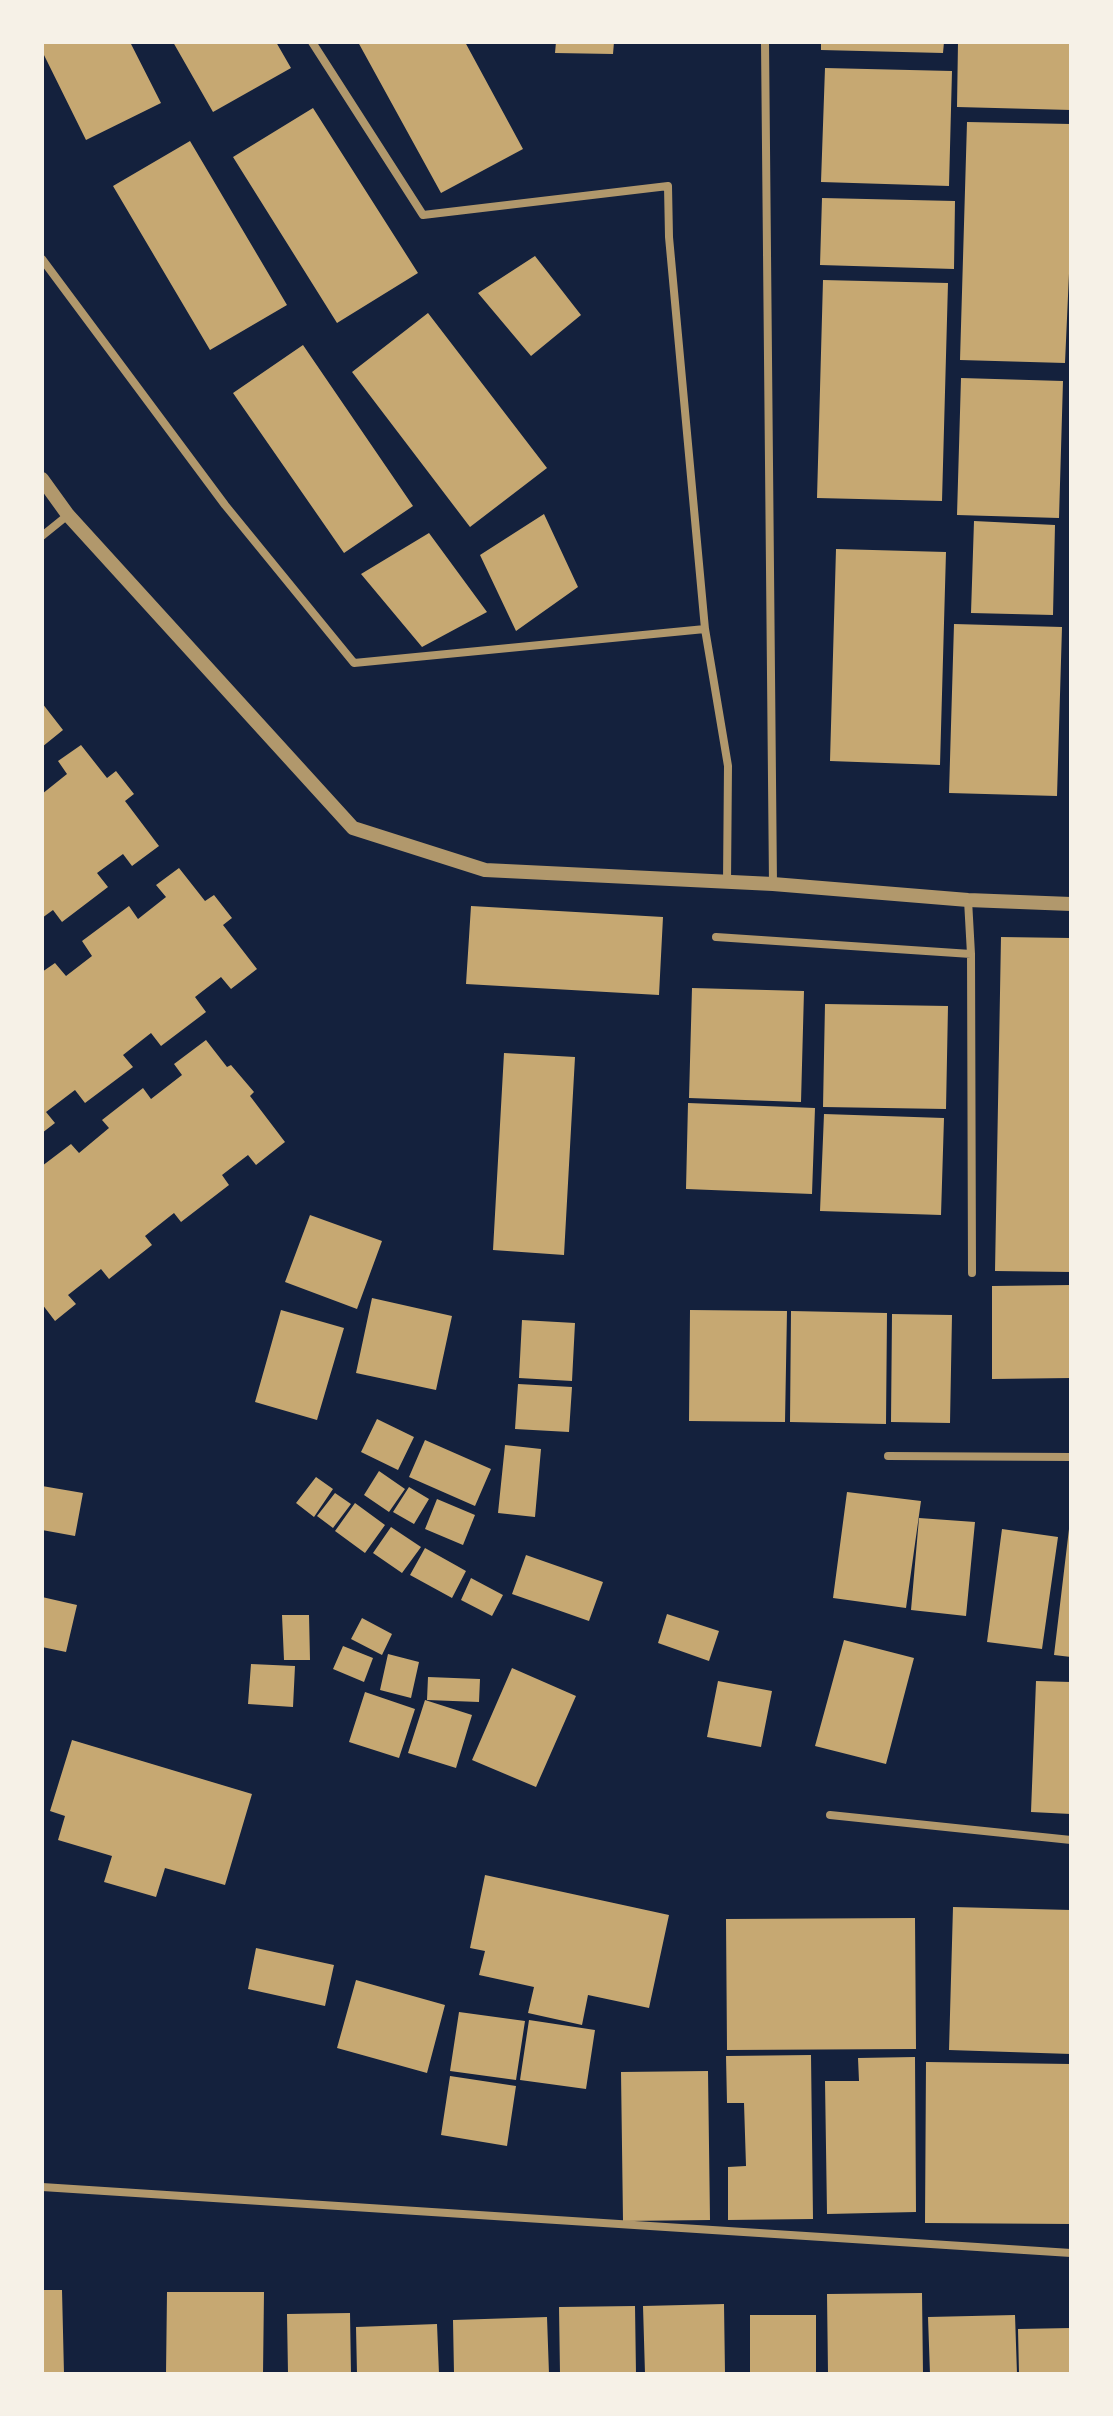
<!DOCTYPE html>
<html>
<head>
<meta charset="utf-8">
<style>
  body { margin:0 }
  #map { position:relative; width:1113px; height:2416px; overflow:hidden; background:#14213d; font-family:"Fira Sans Condensed",sans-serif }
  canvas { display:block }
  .frame { position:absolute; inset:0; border:44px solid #f6f1e7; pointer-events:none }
</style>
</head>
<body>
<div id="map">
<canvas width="1113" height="2416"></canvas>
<div class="frame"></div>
</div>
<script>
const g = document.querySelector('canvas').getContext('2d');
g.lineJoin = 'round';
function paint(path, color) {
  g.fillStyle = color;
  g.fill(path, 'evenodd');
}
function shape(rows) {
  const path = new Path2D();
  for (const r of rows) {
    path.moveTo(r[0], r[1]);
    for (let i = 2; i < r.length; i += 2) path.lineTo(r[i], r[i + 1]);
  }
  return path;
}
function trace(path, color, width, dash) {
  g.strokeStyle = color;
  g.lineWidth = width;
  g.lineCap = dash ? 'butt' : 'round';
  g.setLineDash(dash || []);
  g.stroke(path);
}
paint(shape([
  [42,42,130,42,161,103,86,140,42,51],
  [173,42,276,42,291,68,213,112],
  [358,42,465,42,523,149,441,193],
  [556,42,614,42,613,54,555,53],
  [821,42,944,42,943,53,821,50],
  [958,42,1071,42,1071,110,957,107],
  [825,68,952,71,949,186,821,182],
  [313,108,418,273,337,323,233,157],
  [967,122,1071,124,1071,229,1065,363,960,360],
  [190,141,287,305,210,350,113,186],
  [822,198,955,201,954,269,820,265],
  [535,256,581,315,531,356,478,293],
  [823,280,948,283,942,501,817,498],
  [428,313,547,468,470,527,352,372],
  [303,345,413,506,344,553,233,393],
  [961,378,1063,381,1059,518,957,515],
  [544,514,578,587,516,631,480,555],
  [974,521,1055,525,1053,615,971,613],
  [429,533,487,612,422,647,361,574],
  [836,549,946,552,940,765,830,761],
  [954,624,1062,627,1057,796,949,793],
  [42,703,63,730,42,747],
  [81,745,107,778,116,771,134,794,125,801,159,846,132,866,123,854,97,873,108,887,62,922,53,910,42,918,42,794,67,774,58,761],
  [179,868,205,901,214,895,232,918,223,925,257,969,231,989,221,977,195,997,206,1012,161,1046,151,1033,123,1055,133,1067,85,1103,75,1090,46,1112,55,1123,42,1133,42,972,55,963,66,976,92,956,82,941,129,906,138,919,166,897,156,885],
  [471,906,663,917,659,995,466,984],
  [1001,937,1071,938,1071,1272,995,1271],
  [692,988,804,991,801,1102,689,1098],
  [825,1004,948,1006,946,1109,823,1107],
  [206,1040,227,1067,231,1065,254,1092,250,1096,285,1142,256,1165,248,1155,222,1175,229,1185,181,1222,174,1213,145,1236,152,1245,109,1279,101,1269,68,1295,76,1304,55,1321,42,1304,42,1166,71,1144,79,1153,109,1128,102,1120,143,1088,151,1099,182,1075,174,1064],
  [504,1053,575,1057,564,1255,493,1250],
  [688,1103,815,1108,812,1194,686,1189],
  [824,1114,944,1118,941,1215,820,1211],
  [310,1215,382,1241,357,1309,285,1282],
  [1071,1285,1071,1378,992,1379,992,1286],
  [372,1298,452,1316,436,1390,356,1373],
  [281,1310,344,1328,317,1420,255,1402],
  [690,1310,787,1311,785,1422,689,1421],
  [791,1311,887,1313,886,1424,790,1422],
  [892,1314,952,1315,950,1423,891,1422],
  [522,1320,575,1323,572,1381,519,1378],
  [518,1384,572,1387,569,1432,515,1429],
  [377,1419,414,1437,398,1470,361,1452],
  [425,1440,491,1469,475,1506,409,1477],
  [505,1445,541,1449,535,1517,498,1513],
  [379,1471,405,1489,389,1512,364,1495],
  [316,1477,333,1489,314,1517,296,1503],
  [42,1486,83,1493,75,1536,42,1530],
  [409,1487,429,1499,414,1524,393,1512],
  [847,1492,921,1501,906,1608,833,1598],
  [335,1493,351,1504,333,1528,317,1516],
  [437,1499,475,1515,463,1545,425,1529],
  [355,1503,385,1525,365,1553,335,1531],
  [919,1518,975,1522,966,1616,911,1610],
  [391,1527,421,1547,402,1573,373,1553],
  [1002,1529,1058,1537,1042,1649,987,1642],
  [1069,1529,1071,1529,1071,1657,1054,1655],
  [425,1548,466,1571,452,1598,410,1575],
  [526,1555,603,1582,589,1621,512,1594],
  [471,1578,503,1595,492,1616,461,1600],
  [42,1597,77,1605,66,1652,42,1647],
  [667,1614,719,1631,709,1661,658,1643],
  [282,1615,309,1615,310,1660,284,1660],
  [362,1618,392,1634,382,1655,351,1639],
  [844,1640,914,1658,886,1764,815,1746],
  [343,1646,373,1658,364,1682,333,1669],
  [388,1654,419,1662,411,1698,380,1690],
  [251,1664,295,1666,293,1707,248,1704],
  [512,1668,576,1696,536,1787,472,1760],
  [428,1677,480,1679,479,1702,427,1700],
  [718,1681,772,1691,761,1747,707,1737],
  [1036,1681,1071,1682,1071,1814,1031,1812],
  [365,1692,415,1709,399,1758,349,1742],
  [425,1700,472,1715,456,1768,408,1753],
  [72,1740,252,1794,225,1885,165,1868,156,1897,104,1882,112,1856,58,1840,65,1816,50,1811],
  [485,1875,669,1915,649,2008,588,1995,582,2025,528,2013,534,1987,479,1975,485,1951,470,1948],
  [953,1907,1071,1910,1071,2054,949,2050],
  [915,1918,916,2049,727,2050,726,1919],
  [256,1948,334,1965,325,2006,248,1989],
  [356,1980,445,2005,427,2073,337,2048],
  [459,2012,525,2021,516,2080,450,2071],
  [529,2020,595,2030,586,2089,520,2080],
  [811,2055,813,2219,728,2220,728,2167,746,2166,744,2103,727,2103,726,2056],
  [915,2057,916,2212,827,2214,825,2081,859,2081,858,2058],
  [926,2062,1071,2064,1071,2224,925,2223],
  [708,2071,710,2220,623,2221,621,2072],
  [450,2076,516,2086,507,2146,441,2135],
  [42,2290,62,2290,64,2374,42,2374],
  [167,2292,264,2292,263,2374,166,2374],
  [922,2293,923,2374,828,2374,827,2294],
  [724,2304,725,2374,645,2374,643,2306],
  [635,2306,636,2374,560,2374,559,2307],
  [350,2313,351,2374,288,2374,287,2314],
  [750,2315,816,2315,816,2374,750,2374],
  [1015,2315,1017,2374,930,2374,928,2317],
  [547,2317,549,2374,454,2374,453,2320],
  [437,2324,439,2374,357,2374,356,2327],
  [1071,2328,1071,2374,1019,2374,1018,2329]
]), '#c6a872');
trace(shape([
  [312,42,423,215,668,186,669,237,705,629,728,766,727,882],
  [765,42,773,884],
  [42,259,225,505,354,663,705,629],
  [42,536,68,515],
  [968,900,971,954,972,1273],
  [716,937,971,954],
  [888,1456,1071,1457],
  [830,1815,1071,1840],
  [42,2187,1071,2253]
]), '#b1986c', 8);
trace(shape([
  [42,479,68,515,353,828,485,870,773,884,968,900,1071,904]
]), '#b1986c', 14);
</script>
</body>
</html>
